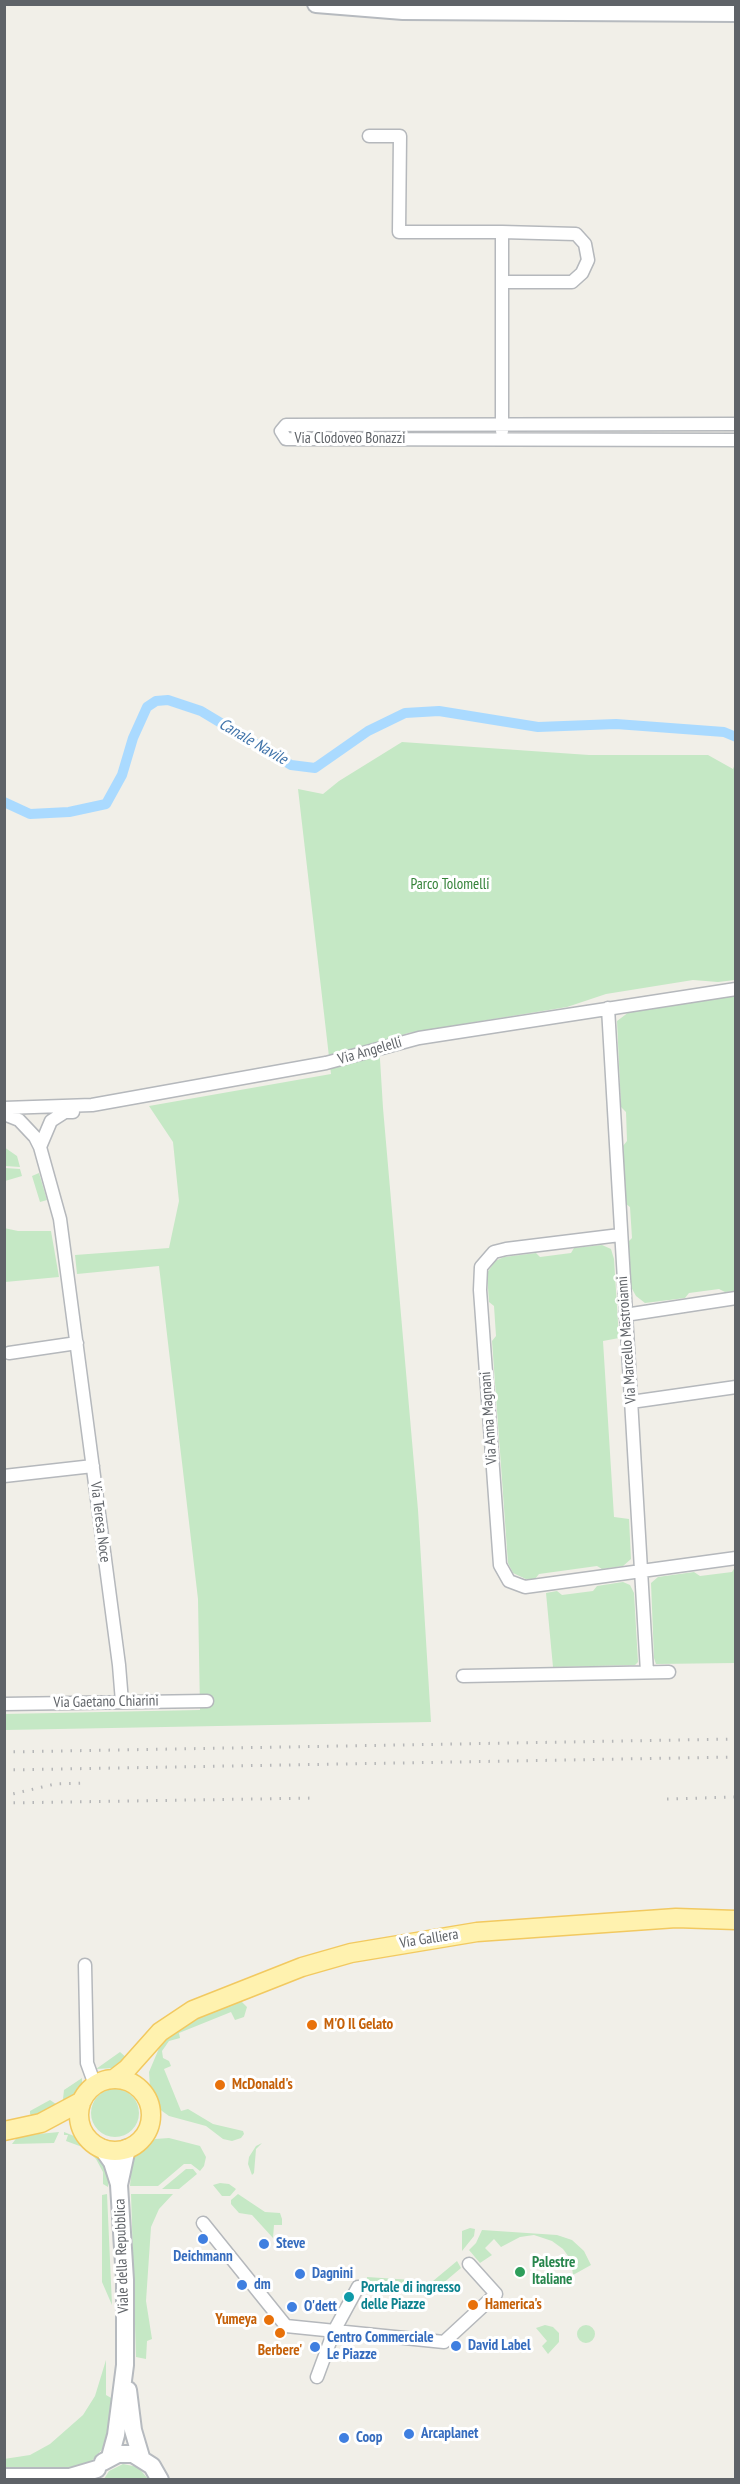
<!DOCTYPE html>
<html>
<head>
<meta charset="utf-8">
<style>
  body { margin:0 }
  #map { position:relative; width:740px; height:2484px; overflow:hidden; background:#f1efe8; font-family:"PT Sans Narrow",sans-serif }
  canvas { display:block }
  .frame { position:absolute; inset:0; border:6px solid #5f6368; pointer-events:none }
</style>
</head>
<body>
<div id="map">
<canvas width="740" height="2484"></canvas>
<div class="frame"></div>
</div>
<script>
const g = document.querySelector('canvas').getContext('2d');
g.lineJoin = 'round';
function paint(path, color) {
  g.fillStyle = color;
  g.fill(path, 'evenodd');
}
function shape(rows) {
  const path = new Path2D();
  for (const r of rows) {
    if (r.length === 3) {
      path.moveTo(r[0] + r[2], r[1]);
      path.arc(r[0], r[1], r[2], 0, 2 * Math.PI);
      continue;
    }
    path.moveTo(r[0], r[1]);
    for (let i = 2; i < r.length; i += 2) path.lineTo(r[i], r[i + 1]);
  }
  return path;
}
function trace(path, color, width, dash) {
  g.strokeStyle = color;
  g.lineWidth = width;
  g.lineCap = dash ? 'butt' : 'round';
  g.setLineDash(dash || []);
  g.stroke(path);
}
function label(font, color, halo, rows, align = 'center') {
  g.font = font + ' "PT Sans Narrow",sans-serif';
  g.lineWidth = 6;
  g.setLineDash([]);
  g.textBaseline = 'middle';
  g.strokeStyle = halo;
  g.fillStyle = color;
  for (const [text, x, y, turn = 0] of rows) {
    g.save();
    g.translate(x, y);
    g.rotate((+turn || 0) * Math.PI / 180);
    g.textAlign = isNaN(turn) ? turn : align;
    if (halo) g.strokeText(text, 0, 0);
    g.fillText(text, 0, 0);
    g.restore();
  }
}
paint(shape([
  [402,742,589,755,708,755,733,769,735,764,735,980,718,982,693,980,606,994,567,1007,408,1033,379,1043,383,1108,418,1510,431,1722,5,1730,4,1714,200,1710,198,1599,159,1266,77,1274,75,1255,169,1248,179,1201,173,1142,149,1106,331,1074,298,789,323,794,339,781],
  [735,996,735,1291,725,1292,719,1289,689,1293,685,1298,645,1303,636,1296,631,1287,628,1242,632,1238,630,1207,626,1204,623,1146,627,1141,626,1112,621,1107,617,1021,629,1012],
  [4,1147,17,1156,20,1167,5,1166],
  [5,1168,20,1169,22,1176,5,1181],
  [39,1173,47,1200,40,1202,32,1176],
  [4,1228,18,1231,51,1231,59,1277,5,1282],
  [602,1245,611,1249,614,1259,619,1338,603,1341,614,1517,629,1519,631,1559,623,1566,602,1569,597,1566,539,1574,535,1579,528,1580,513,1573,508,1563,492,1341,496,1336,494,1306,489,1302,487,1273,495,1261,504,1257,536,1253,540,1257,571,1253,574,1248],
  [735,1567,735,1663,656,1664,654,1658,651,1583,658,1577,694,1572,700,1576,732,1572],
  [623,1582,630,1585,634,1593,638,1662,635,1665,553,1667,546,1593,557,1591,562,1595,593,1591,597,1586],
  [241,2001,247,2007,244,2017,235,2020,231,2012,179,2033,180,2038,169,2041,162,2051,163,2058,169,2061,171,2066,164,2069,181,2111,188,2109,213,2124,243,2131,244,2134,241,2138,232,2141,223,2139,206,2126,169,2116,162,2111,157,2107,150,2088,149,2072,160,2046,173,2032,207,2011,219,2010],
  [120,2052,127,2058,115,2068,96,2069],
  [82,2078,82,2084,73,2099,62,2108,64,2090],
  [115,2113,24],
  [50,2100,56,2104,57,2111,32,2116,30,2114,30,2111],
  [59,2132,54,2143,12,2144,18,2136],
  [64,2132,79,2138,101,2158,109,2180,108,2187,103,2184,103,2172,96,2159,85,2148,66,2141,68,2135,64,2135],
  [169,2138,200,2146,206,2157,204,2166,200,2171,191,2164,184,2164,158,2186,130,2186,132,2162,140,2149,155,2139],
  [262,2143,256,2149,254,2173,252,2175,248,2164,249,2157,256,2146],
  [186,2169,193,2169,197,2174,179,2189,162,2189],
  [220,2183,229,2184,236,2189,230,2196,222,2196,213,2185],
  [107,2194,112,2305,102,2282,102,2195],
  [131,2194,173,2194,159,2209,151,2227,146,2301,152,2339,147,2341,146,2359,136,2357],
  [238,2194,265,2212,280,2213,282,2219,282,2225,274,2225,273,2238,252,2215,239,2213,231,2204,231,2200],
  [470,2228,475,2229,474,2236,462,2251,462,2231],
  [482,2230,557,2235,572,2240,584,2251,591,2265,573,2275,571,2260,563,2249,552,2241,534,2235,520,2237,501,2247,494,2239,485,2248,492,2255,480,2263,469,2250,476,2243],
  [457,2261,461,2268,435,2290,419,2289,420,2282,433,2281],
  [367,2277,412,2280,411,2288,366,2285],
  [586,2334,9],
  [545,2325,553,2327,559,2333,559,2342,548,2354,542,2346,547,2341,536,2328],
  [106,2360,106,2395,113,2399,106,2445,88,2465,75,2472,5,2468,4,2459,30,2455,50,2444,83,2415,95,2396],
  [123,2464,138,2467,148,2479,104,2479,109,2471]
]), '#c5e8c5');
trace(shape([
  [4,802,30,814,69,812,106,804,122,775,133,738,147,707,156,701,168,700,201,711,291,765,315,768,368,731,405,713,439,711,538,727,616,724,724,732,736,737]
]), '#aadaff', 10);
const street = shape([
  [369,136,400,136,399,232,502,232,502,431],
  [502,232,576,234,585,244,588,260,582,273,572,282,502,282],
  [736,424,286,425,281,431,286,439,736,440],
  [608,1008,647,1672],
  [4,1108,92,1105,326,1063,419,1038,736,989],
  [4,1114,19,1120,35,1137,40,1147,60,1219,119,1665,122,1702],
  [40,1147,51,1121,65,1112,73,1112],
  [620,1235,506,1249,494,1252,481,1267,480,1290,500,1565,509,1581,525,1587,736,1558],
  [625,1315,736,1298],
  [9,1353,77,1343],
  [631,1402,736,1387],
  [4,1476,93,1466],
  [463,1676,669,1672],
  [4,1704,207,1701],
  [85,1965,87,2063,95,2085],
  [203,2223,286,2326,444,2342,496,2294,469,2264],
  [317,2377,334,2331,358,2287]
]);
const secondary = shape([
  [316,4,403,11,736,13],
  [102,2148,112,2162,119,2184],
  [128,2390,133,2430,141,2457],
  [110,2457,116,2435,125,2365,125,2280,119,2185,127,2148],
  [103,2462,118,2454,133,2454,152,2466,160,2480],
  [4,2477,70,2477,97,2469]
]);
const primary = shape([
  [114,2079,127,2069,160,2032,193,2010,302,1967,351,1953,477,1932,676,1918,736,1920],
  [115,2115,36],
  [4,2131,41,2123,82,2101]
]);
trace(street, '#b5b8bc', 15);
trace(secondary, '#b6babf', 20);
trace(primary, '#f2c960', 21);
trace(street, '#fff', 12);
trace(secondary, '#fff', 16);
trace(primary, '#fff2af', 18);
trace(shape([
  [4,1752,736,1739],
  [4,1770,736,1757],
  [4,1796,55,1784,87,1783],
  [667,1799,736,1797],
  [4,1803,317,1798]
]), '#b6b7b8', 3, [1.5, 8]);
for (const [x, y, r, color] of [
  [312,2025,6,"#e8710a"],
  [220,2085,6,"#e8710a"],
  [203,2239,6,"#3f7fe0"],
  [264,2244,6,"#3f7fe0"],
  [520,2272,6,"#2e9e5b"],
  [300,2274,6,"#3f7fe0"],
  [242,2285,6,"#3f7fe0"],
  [349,2297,6,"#0f9aa8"],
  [473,2305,6,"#e8710a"],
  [292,2307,6,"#3f7fe0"],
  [269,2320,6,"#e8710a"],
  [280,2333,6,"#e8710a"],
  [456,2346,6,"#3f7fe0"],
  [315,2347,6,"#3f7fe0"],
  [409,2434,6,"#3f7fe0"],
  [344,2438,6,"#3f7fe0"]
]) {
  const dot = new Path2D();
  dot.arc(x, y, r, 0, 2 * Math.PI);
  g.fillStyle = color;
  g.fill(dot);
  trace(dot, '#fff', 2);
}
label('15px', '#5f6368', '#fff', [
  ["Via Clodoveo Bonazzi",350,439],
  ["Via Angelelli",370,1051,-16],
  ["Via Marcello Mastroianni",627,1340,-94],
  ["Via Anna Magnani",489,1418,-94],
  ["Via Teresa Noce",100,1522,83],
  ["Via Gaetano Chiarini",106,1702,-1],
  ["Via Galliera",429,1939,-9],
  ["Viale della Repubblica",122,2256,-92]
]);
label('15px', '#348238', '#fff', [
  ["Parco Tolomelli",450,885]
]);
label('bold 15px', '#c56008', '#fff', [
  ["M'O Il Gelato",324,2025],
  ["McDonald's",232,2085],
  ["Hamerica's",485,2305],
  ["Yumeya",257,2320,"right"],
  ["Berbere'",280,2351,"center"]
], 'left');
label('bold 15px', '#366cbe', '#fff', [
  ["Steve",276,2244],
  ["Deichmann",203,2257,"center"],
  ["Dagnini",312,2274],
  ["dm",254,2285],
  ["O'dett",304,2307],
  ["Centro Commerciale",327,2338],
  ["Le Piazze",327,2355],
  ["David Label",468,2346],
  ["Arcaplanet",421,2434],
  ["Coop",356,2438]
], 'left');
label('bold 15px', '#27864d', '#fff', [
  ["Palestre",532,2263],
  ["Italiane",532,2280]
], 'left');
label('bold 15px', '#0d838f', '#fff', [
  ["Portale di ingresso",361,2288],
  ["delle Piazze",361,2305]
], 'left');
label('italic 16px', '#4174aa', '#fff', [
  ["Canale Navile",253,742,30]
]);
</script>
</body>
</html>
